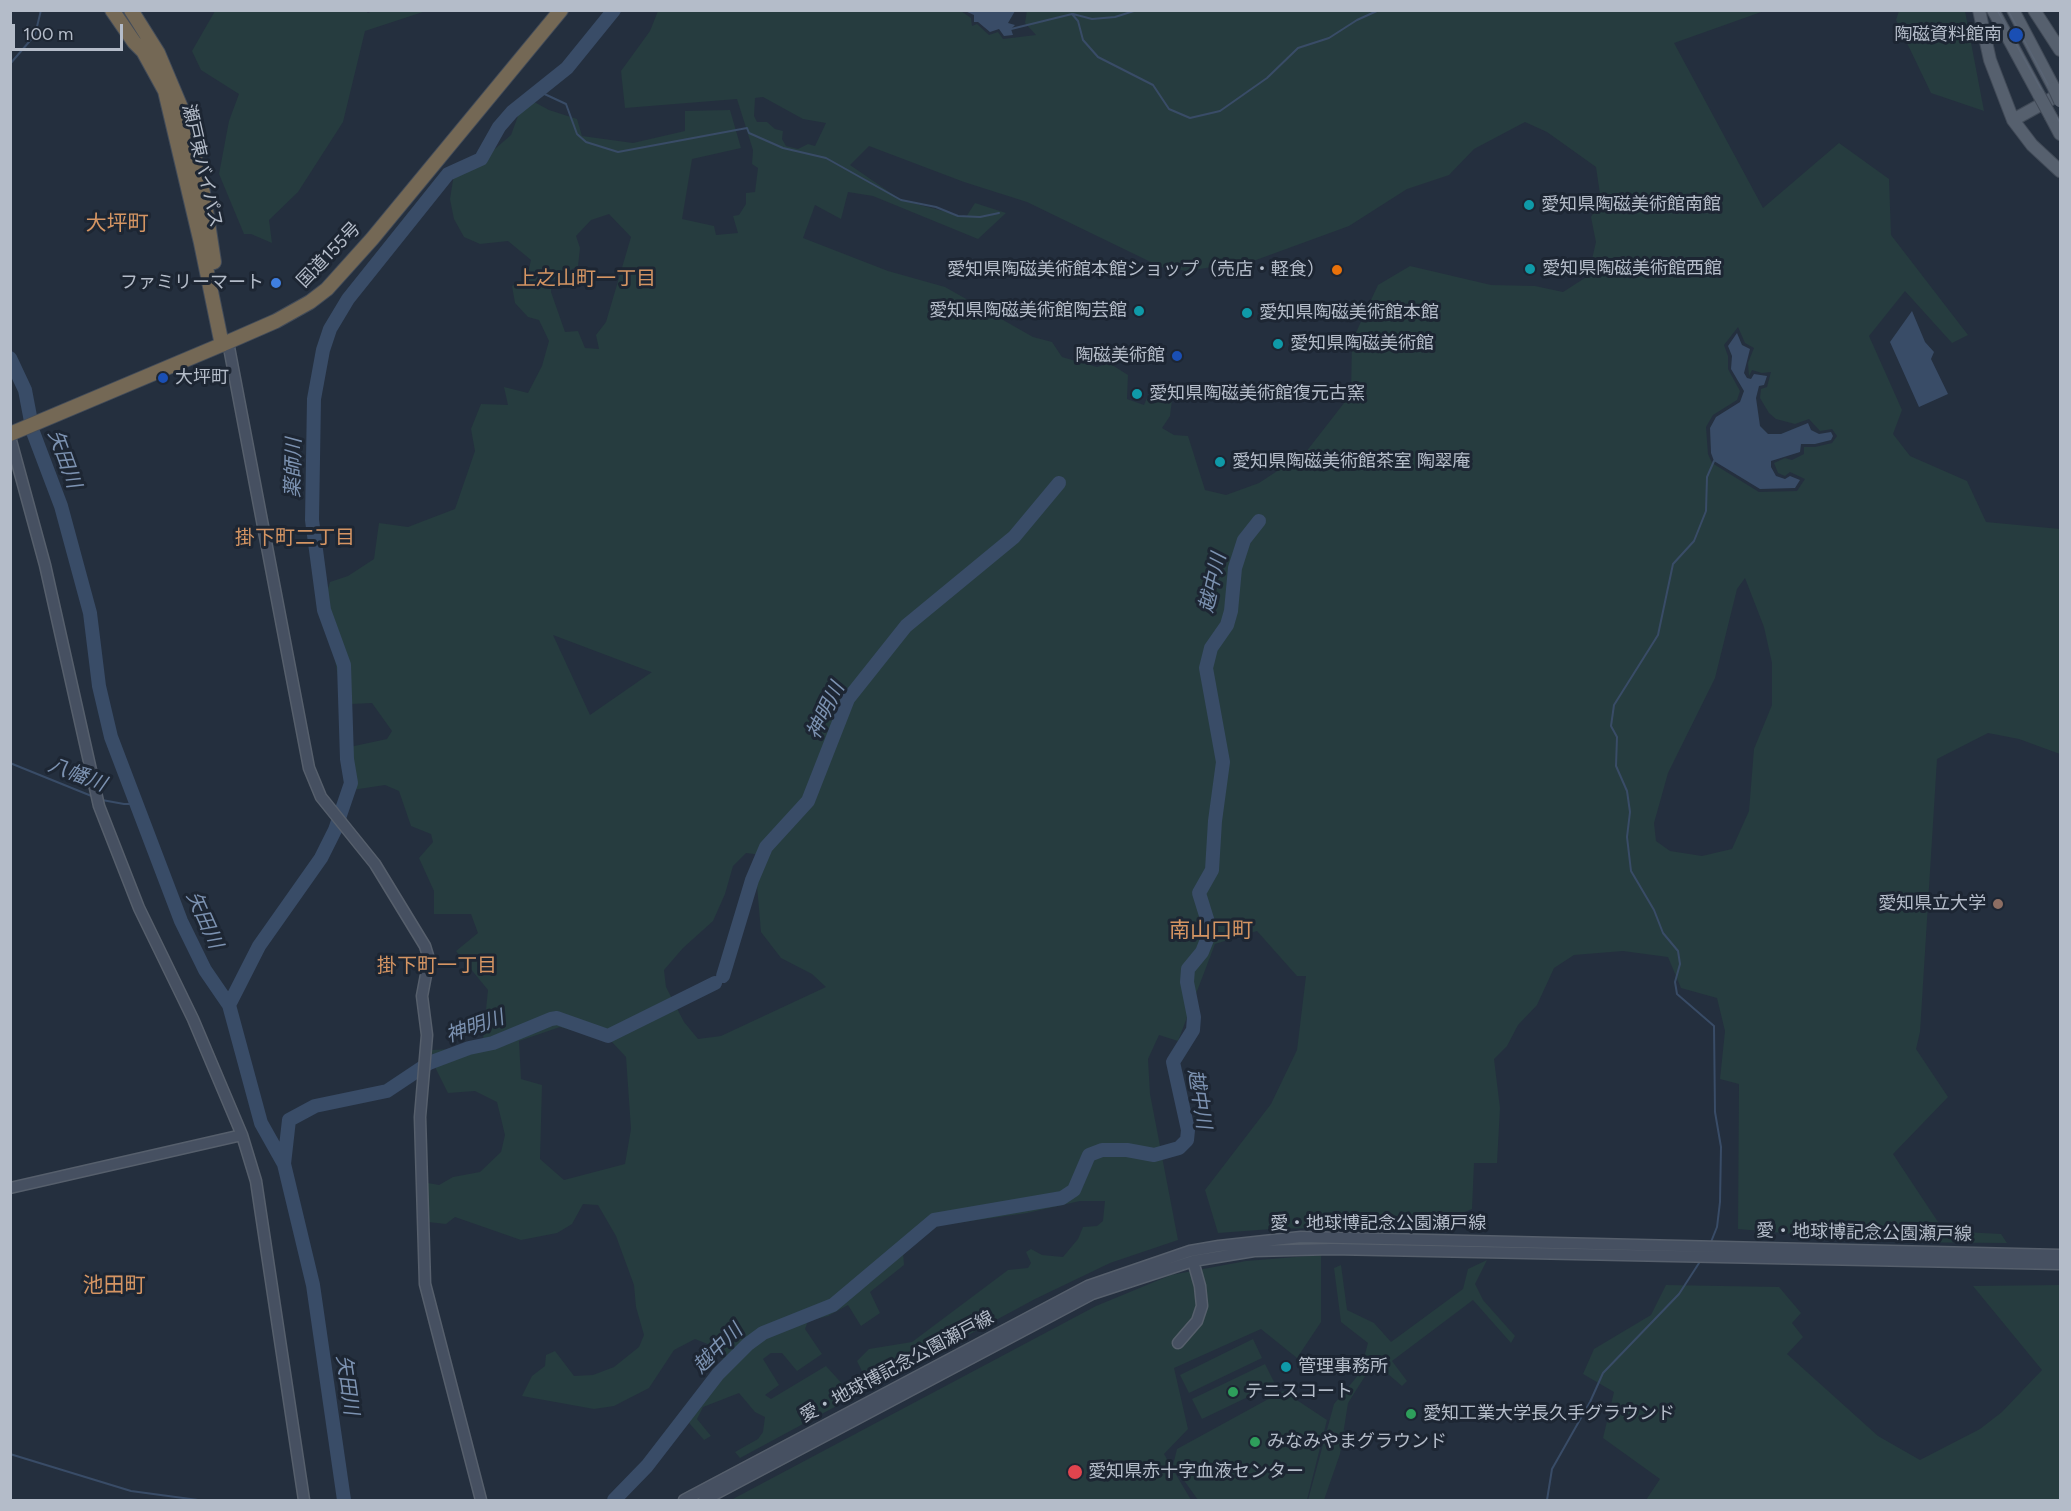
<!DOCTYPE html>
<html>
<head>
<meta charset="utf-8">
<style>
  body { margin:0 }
  #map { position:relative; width:2071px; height:1511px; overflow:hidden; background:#242f3e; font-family:Figtree,sans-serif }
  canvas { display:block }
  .frame { position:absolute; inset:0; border:12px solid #b4bcc9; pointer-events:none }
  .scale { position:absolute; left:12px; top:24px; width:111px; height:27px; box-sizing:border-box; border:3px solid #b4bcc9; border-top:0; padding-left:8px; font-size:18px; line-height:21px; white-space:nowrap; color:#b4bcc9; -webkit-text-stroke:4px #1d2633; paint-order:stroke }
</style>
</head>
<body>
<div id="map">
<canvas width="2071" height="1511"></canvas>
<div class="frame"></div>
<div class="scale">100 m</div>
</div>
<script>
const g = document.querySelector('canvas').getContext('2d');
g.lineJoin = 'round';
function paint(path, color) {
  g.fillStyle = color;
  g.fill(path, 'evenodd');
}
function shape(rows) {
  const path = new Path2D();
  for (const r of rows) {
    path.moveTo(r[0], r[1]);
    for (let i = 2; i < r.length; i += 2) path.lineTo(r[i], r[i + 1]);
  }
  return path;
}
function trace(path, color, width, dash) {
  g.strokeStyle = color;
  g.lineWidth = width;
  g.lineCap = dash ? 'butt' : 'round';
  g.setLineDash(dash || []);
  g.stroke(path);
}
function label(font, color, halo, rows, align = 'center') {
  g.font = font + ' Figtree,"Noto Sans JP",sans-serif';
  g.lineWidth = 6;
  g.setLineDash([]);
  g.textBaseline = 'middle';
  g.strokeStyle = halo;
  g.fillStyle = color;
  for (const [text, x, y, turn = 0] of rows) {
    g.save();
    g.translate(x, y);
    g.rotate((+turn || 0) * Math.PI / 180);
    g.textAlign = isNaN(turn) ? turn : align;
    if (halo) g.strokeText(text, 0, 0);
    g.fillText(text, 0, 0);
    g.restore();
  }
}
paint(shape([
  [365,10,368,13,374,10,426,11,365,31,343,122,298,192,269,220,272,243,251,234,244,234,219,174,229,121,239,94,201,70,192,51,215,11],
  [1027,10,1764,11,1674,43,1763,208,1839,143,1889,179,1891,235,1968,335,1952,343,1905,291,1869,336,1902,410,1893,434,1910,456,1967,481,1986,522,2060,529,2060,754,2019,739,1988,733,1937,759,1920,1032,1916,1049,1948,1097,1893,1154,1944,1231,2001,1234,2007,1243,1885,1242,1738,1229,1739,1084,1720,1079,1725,1031,1717,998,1681,988,1668,957,1623,951,1574,955,1554,968,1537,1005,1518,1025,1507,1046,1494,1059,1500,1108,1497,1163,1474,1163,1472,1209,1435,1225,1272,1229,1218,1233,1205,1190,1271,1104,1297,1050,1306,976,1297,976,1257,931,1215,944,1178,1041,1159,1035,1148,1059,1150,1094,1178,1240,1110,1263,1035,1299,740,1458,735,1452,758,1439,763,1432,765,1417,755,1412,739,1393,703,1407,697,1419,711,1436,704,1440,690,1424,687,1418,726,1370,720,1349,695,1339,674,1350,649,1388,614,1406,594,1409,522,1396,532,1376,545,1366,546,1355,555,1351,574,1376,593,1375,614,1367,639,1347,644,1335,636,1307,634,1285,616,1236,598,1205,583,1204,572,1224,557,1233,521,1240,455,1217,446,1224,428,1222,428,1183,439,1185,453,1177,480,1172,501,1152,505,1135,497,1102,475,1091,448,1093,429,1055,430,1050,482,1048,488,990,456,951,478,933,471,914,434,914,434,891,419,858,433,842,431,834,411,826,399,791,385,785,352,790,345,748,387,739,392,731,372,703,351,704,340,690,325,598,330,582,348,576,374,559,379,523,408,527,455,509,475,451,471,429,481,404,508,405,504,387,528,393,542,366,549,341,539,320,528,317,515,303,512,286,527,277,531,260,508,241,480,244,464,237,454,219,450,199,454,174,480,162,511,135,525,97,549,110,577,119,582,136,633,143,685,131,685,111,730,110,741,148,692,159,682,219,714,226,716,235,738,233,733,216,739,215,746,204,746,193,755,192,758,168,752,164,753,150,737,99,625,108,621,71,650,31,658,11,961,11,971,18,972,26,977,24,989,35,998,32,1003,39,1036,35,1025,23],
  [763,97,803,119,826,123,815,146,808,144,798,149,786,146,782,139,783,131,775,129,767,122,757,122,754,116,755,98],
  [1525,122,1547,132,1596,167,1601,201,1591,217,1596,242,1588,276,1563,292,1535,286,1491,285,1410,266,1378,285,1352,341,1351,394,1306,452,1259,483,1226,495,1205,490,1188,436,1174,435,1162,428,1170,416,1172,400,1165,387,1152,386,1144,405,1127,399,1128,375,1109,363,1097,367,1062,357,1052,342,1033,337,945,287,888,271,803,238,815,205,841,219,848,192,873,196,978,239,1006,213,975,203,966,217,901,200,850,165,869,146,964,182,1027,202,1161,267,1187,271,1256,260,1349,226,1407,189,1449,175,1474,149],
  [609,214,631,237,606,322,596,335,599,349,585,348,578,331,565,332,551,292,551,281,578,266,580,248,576,236,591,220],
  [1738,327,1745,343,1754,348,1748,363,1749,376,1752,370,1762,373,1771,372,1767,387,1761,389,1760,398,1769,413,1776,419,1795,424,1809,419,1820,431,1832,429,1837,436,1832,443,1815,447,1804,447,1804,454,1792,460,1785,458,1774,463,1778,473,1785,476,1790,472,1805,479,1797,491,1759,492,1712,463,1708,454,1706,427,1713,415,1737,400,1740,391,1728,369,1728,356,1724,345],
  [1745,578,1764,627,1772,663,1772,705,1754,749,1749,811,1732,849,1702,856,1670,851,1656,841,1654,823,1668,773,1715,678,1737,589],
  [553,635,651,672,652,672,590,715],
  [746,853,762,855,757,885,761,932,781,958,812,974,826,987,721,1036,698,1039,684,1022,666,987,664,970,683,948,713,921,725,894,733,866],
  [560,1027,611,1041,626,1057,631,1129,625,1164,564,1180,540,1159,542,1085,521,1079,519,1041],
  [1080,1201,1105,1201,1103,1221,1097,1226,1083,1227,1078,1239,1063,1257,1042,1255,1031,1249,1026,1252,1031,1263,1028,1268,1008,1270,912,1342,869,1349,857,1361,864,1375,845,1387,826,1366,771,1399,765,1395,779,1385,763,1359,771,1353,782,1353,797,1371,822,1354,805,1329,808,1321,828,1316,848,1305,861,1326,880,1313,870,1292,904,1265,903,1252,935,1226,1027,1213],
  [1899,11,1965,11,1984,111,1931,93,1896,20],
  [1321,1255,1321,1322,1297,1358,1261,1329,1174,1368,1188,1429,1164,1454,1191,1500,731,1500,1096,1306,1171,1275,1246,1261],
  [1487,1260,1475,1284,1483,1300,1515,1336,1511,1343,1473,1300,1392,1361,1407,1381,1402,1386,1374,1362,1348,1403,1340,1454,1324,1500,1308,1500,1334,1404,1360,1373,1368,1343,1341,1322,1334,1268,1341,1265,1347,1310,1374,1323,1391,1342,1463,1289,1468,1269],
  [1666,1285,1779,1287,1801,1313,1792,1323,1803,1337,1787,1354,1878,1436,1920,1460,1980,1429,2002,1412,2042,1370,1973,1286,2060,1285,2060,1500,1646,1500,1660,1479,1603,1438,1614,1392,1583,1374,1594,1349,1651,1315],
  [1253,1339,1262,1358,1189,1393,1180,1375],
  [1265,1364,1275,1384,1202,1419,1192,1399],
  [1283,1391,1327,1420,1307,1500,1198,1500,1173,1465,1177,1449]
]), '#263c3f');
paint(shape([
  [965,11,1015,11,1008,23,1015,25,1011,29,1013,35,1004,36,999,29,990,32,978,22,974,22,974,15],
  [1912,311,1925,342,1934,352,1931,359,1948,394,1919,407,1890,342],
  [1737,333,1742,345,1750,349,1744,373,1747,378,1751,379,1754,374,1767,376,1764,385,1759,386,1756,398,1760,426,1768,434,1781,434,1808,423,1811,430,1819,434,1831,432,1833,436,1831,440,1815,444,1801,444,1800,452,1771,461,1771,467,1776,476,1785,479,1790,476,1800,480,1795,488,1760,489,1714,461,1711,453,1710,428,1716,417,1740,402,1744,391,1731,369,1732,356,1728,346]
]), '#394c67');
trace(shape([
  [1073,14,1092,19,1115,17,1137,10],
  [1011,29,1072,14,1078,21,1083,40,1098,57,1153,85,1169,109,1190,118,1220,111,1267,78,1298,48,1329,38,1357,20,1379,10],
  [10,64,35,35,41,10],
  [538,91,566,104,577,134,586,142,618,152,747,128,749,133,783,148,826,158,901,200,936,207,958,216,980,217,999,213],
  [10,763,94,797],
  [102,800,124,804,132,804,135,800],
  [715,983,723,976],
  [1711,1242,1717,1227,1720,1202,1721,1147,1715,1112,1714,1026,1677,994,1675,982,1680,964,1678,951,1663,933,1654,910,1631,871,1627,837,1630,812,1627,791,1616,766,1617,737,1611,726,1614,705,1658,635,1673,564,1694,541,1706,511,1707,477,1714,461],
  [10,1454,131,1491,198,1500],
  [1547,1500,1552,1469,1590,1402,1603,1373,1679,1294,1701,1260]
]), '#394c67', 2);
trace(shape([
  [10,358,25,390,33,432,61,506,90,613,99,686,111,737,181,921,205,970,229,1005,261,1123,284,1164,313,1285,344,1500],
  [723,976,752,880,766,847,808,801,848,699,906,626,1014,537,1059,483],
  [229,1005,259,946,321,858,335,830,351,783,347,759,344,665,324,610,312,520,314,399,323,350,330,329,348,299,448,174,481,159,499,127,512,112,567,68,614,10],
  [284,1164,289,1120,315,1106,387,1091,429,1063,469,1048,493,1043,551,1019,557,1018,608,1036,715,983],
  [614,1500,647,1466,718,1374,748,1344,763,1333,833,1305,934,1220,1062,1198,1074,1190,1089,1155,1102,1150,1127,1150,1154,1155,1179,1148,1187,1140,1188,1130,1173,1062,1193,1030,1194,1017,1187,982,1188,969,1202,952,1208,937,1208,922,1199,893,1212,870,1215,821,1223,762,1206,668,1211,648,1227,625,1231,611,1235,568,1244,540,1259,521]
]), '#394c67', 14);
const secondary = shape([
  [228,342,309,768,321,797,375,864,425,946,429,959,422,996,427,1035,420,1117,425,1284,481,1500],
  [10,437,45,565,99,806,139,908,193,1019,242,1135,256,1181,304,1500],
  [10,1188,242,1135],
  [1178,1343,1197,1321,1202,1306,1200,1286,1193,1261],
  [684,1500,1088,1286,1190,1251,1219,1246,1301,1237,2060,1255],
  [704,1500,1092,1294,1193,1261,1254,1251,1332,1249,2060,1264]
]);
const primary = shape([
  [1979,10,1990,60,2013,120,2032,145,2060,171],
  [1993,10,2039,95],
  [2013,10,2054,88],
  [2034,10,2060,50],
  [2051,117,2060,134],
  [2013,120,2060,94]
]);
const highway = shape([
  [112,10,134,42,143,51,165,91,201,243,222,345],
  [131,10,158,53,185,117,204,197,214,262],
  [10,434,228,342,276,321,310,302,327,289,372,239,561,10]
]);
trace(secondary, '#565f6c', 13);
trace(primary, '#414a57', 14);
trace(highway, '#434c59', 16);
trace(secondary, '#465061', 10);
trace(primary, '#56606e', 12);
trace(highway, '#746855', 14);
trace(shape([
  [1997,10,2060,123],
  [2008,10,2060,107]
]), '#5a6575', 1.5);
const primaryBridge = shape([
  [2054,88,2060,101],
  [2039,95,2051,117]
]);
trace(primaryBridge, '#414a57', 14, []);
trace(primaryBridge, '#56606e', 12);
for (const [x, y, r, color] of [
  [2016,35,8,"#1a4fb4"],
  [1529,205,6,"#0f9aa8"],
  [1530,269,6,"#0f9aa8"],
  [1337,270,6,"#e8710a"],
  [276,283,6,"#3f7fe0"],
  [1139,311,6,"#0f9aa8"],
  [1247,313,6,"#0f9aa8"],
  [1278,344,6,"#0f9aa8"],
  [1177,356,6,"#1a4fb4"],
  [163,378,6,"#1a4fb4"],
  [1137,394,6,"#0f9aa8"],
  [1220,462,6,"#0f9aa8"],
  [1998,904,6,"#8d6e63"],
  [1286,1367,6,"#0f9aa8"],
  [1233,1392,6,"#2e9e5b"],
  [1411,1414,6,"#2e9e5b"],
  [1255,1442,6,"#2e9e5b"],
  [1075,1472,8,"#e0444e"]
]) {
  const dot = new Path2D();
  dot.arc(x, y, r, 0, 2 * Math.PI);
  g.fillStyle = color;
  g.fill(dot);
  trace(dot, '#1d2633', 2);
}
label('18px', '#b4bcc9', '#1d2633', [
  ["陶磁資料館南",2002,35,"right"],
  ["愛知県陶磁美術館南館",1541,205],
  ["愛知県陶磁美術館西館",1542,269],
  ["愛知県陶磁美術館本館ショップ（売店・軽食）",1325,270,"right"],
  ["ファミリーマート",264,283,"right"],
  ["愛知県陶磁美術館陶芸館",1127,311,"right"],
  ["愛知県陶磁美術館本館",1259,313],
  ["愛知県陶磁美術館",1290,344],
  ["陶磁美術館",1165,356,"right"],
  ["大坪町",175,378],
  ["愛知県陶磁美術館復元古窯",1149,394],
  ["愛知県陶磁美術館茶室 陶翠庵",1232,462],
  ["愛知県立大学",1986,904,"right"],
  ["管理事務所",1298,1367],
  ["テニスコート",1245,1392],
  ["愛知工業大学長久手グラウンド",1423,1414],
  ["みなみやまグラウンド",1267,1442],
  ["愛知県赤十字血液センター",1088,1472]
], 'left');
label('18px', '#b4bcc9', '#1d2633', [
  ["瀬戸東バイパス",202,166,77],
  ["国道155号",329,255,-46],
  ["愛・地球博記念公園瀬戸線",1378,1224],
  ["愛・地球博記念公園瀬戸線",1864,1233,1],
  ["愛・地球博記念公園瀬戸線",897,1367,-28]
]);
label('20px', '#d59563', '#1d2633', [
  ["上之山町一丁目",586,279],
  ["掛下町二丁目",295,538],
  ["掛下町一丁目",437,966]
]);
label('italic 20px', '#7c92b1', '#1d2633', [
  ["矢田川",64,459,70],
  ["薬師川",294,468,-89],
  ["越中川",1213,583,-77],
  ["神明川",826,711,-64],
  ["八幡川",77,775,21],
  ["矢田川",204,920,66],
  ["神明川",475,1027,-19],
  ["越中川",1199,1099,81],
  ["越中川",718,1349,-45],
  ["矢田川",347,1385,82]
]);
label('21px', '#d59563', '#1d2633', [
  ["大坪町",117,224],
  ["南山口町",1211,931],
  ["池田町",114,1286]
]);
</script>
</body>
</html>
